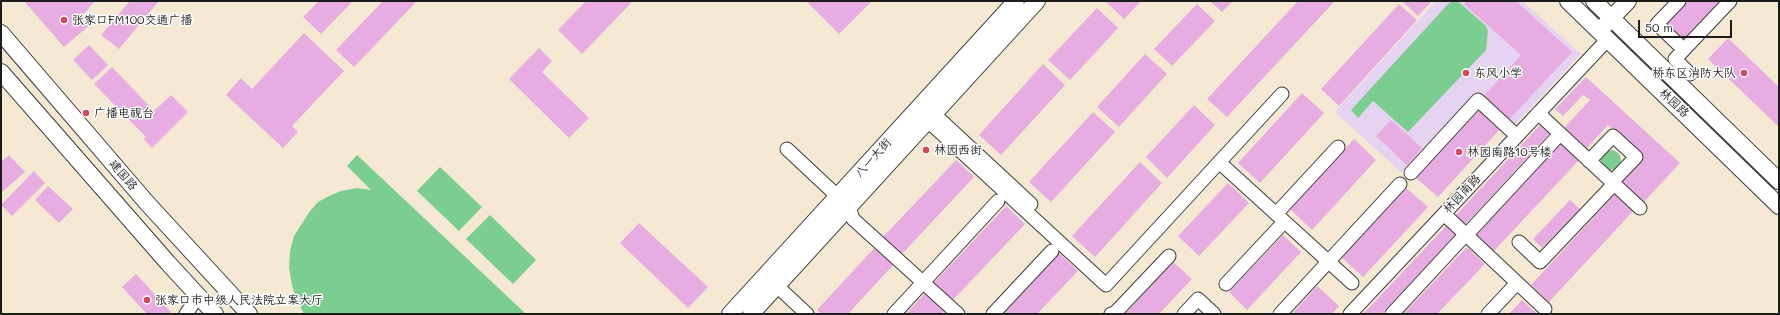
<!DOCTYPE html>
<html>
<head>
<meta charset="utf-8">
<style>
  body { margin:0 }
  #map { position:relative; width:1780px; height:315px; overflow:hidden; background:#f5e9d4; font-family:Mali,sans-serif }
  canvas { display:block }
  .frame { position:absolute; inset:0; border:2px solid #1c1c1c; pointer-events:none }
  .scale { position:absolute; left:1638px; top:20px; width:94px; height:18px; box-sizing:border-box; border:2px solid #1c1c1c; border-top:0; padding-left:5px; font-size:12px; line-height:14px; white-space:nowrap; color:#1c1c1c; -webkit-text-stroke:3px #fff; paint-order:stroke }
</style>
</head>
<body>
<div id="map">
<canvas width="1780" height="315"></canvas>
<div class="frame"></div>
<div class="scale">50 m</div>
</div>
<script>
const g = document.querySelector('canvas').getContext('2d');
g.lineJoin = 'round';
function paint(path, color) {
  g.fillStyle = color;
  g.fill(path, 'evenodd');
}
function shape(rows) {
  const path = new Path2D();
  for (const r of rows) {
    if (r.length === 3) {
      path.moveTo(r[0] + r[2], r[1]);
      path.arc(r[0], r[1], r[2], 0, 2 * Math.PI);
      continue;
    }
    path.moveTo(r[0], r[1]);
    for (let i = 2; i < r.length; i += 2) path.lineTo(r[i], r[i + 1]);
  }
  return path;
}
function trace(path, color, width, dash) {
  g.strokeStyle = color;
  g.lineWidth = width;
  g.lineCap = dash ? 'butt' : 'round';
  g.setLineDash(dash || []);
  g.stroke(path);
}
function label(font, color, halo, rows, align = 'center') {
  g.font = font + ' Mali,"LXGW WenKai TC",sans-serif';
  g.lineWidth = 3;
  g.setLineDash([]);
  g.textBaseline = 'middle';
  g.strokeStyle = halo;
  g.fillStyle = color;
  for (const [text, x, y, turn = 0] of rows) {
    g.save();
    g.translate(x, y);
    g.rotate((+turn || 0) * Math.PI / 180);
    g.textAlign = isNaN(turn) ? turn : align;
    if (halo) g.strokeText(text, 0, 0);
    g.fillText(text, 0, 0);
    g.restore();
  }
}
paint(shape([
  [1436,1,1522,1,1581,54,1513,127,1475,93,1402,173,1335,112]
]), '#e5d3f1');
paint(shape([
  [1455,1,1460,3,1486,26,1488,31,1486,50,1408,132,1373,101,1358,118,1351,110,1449,3],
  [1611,160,10],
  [357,155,526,314,304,314,296,298,292,285,289,267,290,251,294,236,310,211,318,202,329,196,341,191,357,188,371,190,347,166],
  [440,167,482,207,459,231,417,191],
  [490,215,536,260,513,284,466,239]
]), '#7cce90');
paint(shape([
  [24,1,95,1,83,15,91,24,64,47],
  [130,1,159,1,119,49,101,35],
  [319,1,353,1,321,34,303,17],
  [383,1,417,1,354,67,336,50],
  [586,1,633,1,582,54,558,30],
  [806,1,872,1,839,34],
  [1105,1,1141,1,1124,19],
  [1210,1,1233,1,1222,12],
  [1298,1,1332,1,1333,3,1227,117,1207,99],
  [1402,1,1432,1,1418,16],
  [1466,1,1516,1,1572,52,1509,120,1483,97,1521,55,1464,4],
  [1685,1,1722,1,1683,42,1663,24],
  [1197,4,1215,21,1172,66,1154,49],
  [1399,4,1417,20,1339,106,1321,89],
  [1097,8,1118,28,1070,80,1048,60],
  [304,33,344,71,292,126,298,132,283,148,226,95,241,78,252,89],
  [1728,38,1779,87,1779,127,1708,59],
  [89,45,108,65,92,80,73,60],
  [539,48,552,61,542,72,589,118,569,138,509,79],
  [1145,54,1167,74,1119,127,1097,107],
  [1043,64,1065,85,1001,155,979,135],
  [112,67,154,111,171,95,188,112,152,148,144,139,146,137,94,84],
  [1586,77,1680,163,1642,204,1619,183,1643,157,1608,125,1584,151,1562,130,1590,100,1583,95,1563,116,1555,109],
  [1302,93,1324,113,1260,183,1238,163],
  [1194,105,1215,125,1167,178,1146,157],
  [1479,107,1502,127,1438,197,1415,177],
  [1093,112,1115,132,1051,202,1029,182],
  [1391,120,1422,148,1407,165,1376,136],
  [1541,124,1550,133,1465,225,1455,216],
  [1354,139,1376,160,1312,230,1290,209],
  [1562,141,1580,159,1493,252,1475,235],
  [9,155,25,172,1,193,1,162],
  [956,160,974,177,902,254,883,237],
  [1140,162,1162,183,1095,257,1072,236],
  [34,171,45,183,12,216,1,205],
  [1228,183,1249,203,1199,256,1178,236],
  [48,186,73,209,59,223,35,200],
  [1405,187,1428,207,1363,277,1341,257],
  [1618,191,1636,208,1549,302,1531,285],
  [1570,200,1580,209,1542,248,1533,239],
  [1006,206,1025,224,952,301,933,284],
  [639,223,708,287,688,308,620,243],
  [1448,224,1458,233,1382,314,1363,314],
  [1283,235,1301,252,1247,310,1229,292],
  [876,246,895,263,848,314,821,314,817,310],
  [1467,247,1485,264,1437,314,1403,314],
  [1059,253,1078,271,1037,314,1001,314],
  [1173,262,1192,279,1159,314,1125,314],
  [136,274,171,312,169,314,147,314,122,287],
  [1317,286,1339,306,1332,314,1292,314],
  [926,292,945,310,941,314,906,314],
  [1522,300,1537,314,1509,314]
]), '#e7ade2');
const minor = shape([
  [1678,44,1657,24,1679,1],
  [1690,74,1675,59,1730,1],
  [1538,113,1640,208],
  [934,114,1031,204],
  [928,121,1106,285,1282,94],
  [787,149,849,207,853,219,958,314],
  [1589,161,1613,136,1636,157,1612,182],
  [1219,162,1352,283],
  [1411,173,1478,100,1517,136],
  [1276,214,1338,147],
  [1444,214,1545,309],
  [1471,230,1560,134],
  [1519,242,1540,262,1614,184],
  [1226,284,1284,222],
  [777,286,807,314],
  [186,314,198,296],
  [894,314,998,201],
  [993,314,1052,251],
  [1111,314,1115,313,1169,256],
  [1184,314,1198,299,1214,314],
  [1280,314,1400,184],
  [1350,314,1608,39],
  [1392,314,1466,234],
  [1488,314,1517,283]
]);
const major = shape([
  [1568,1,1779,206],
  [1594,1,1779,181],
  [1605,25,1628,1],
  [1,33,147,203,249,314],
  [1,72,168,263,215,314],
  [730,314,1016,1],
  [751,314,1037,1]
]);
trace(minor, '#3d3b38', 15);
trace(major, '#3d3b38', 18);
trace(minor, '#fff', 13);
trace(major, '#fff', 16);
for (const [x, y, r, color] of [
  [64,20,4,"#d1495b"],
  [1466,73,4,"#d1495b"],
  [1744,73,4,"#d1495b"],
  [86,113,4,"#d1495b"],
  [926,150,4,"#d1495b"],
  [1459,152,4,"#d1495b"],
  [147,300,4,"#d1495b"]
]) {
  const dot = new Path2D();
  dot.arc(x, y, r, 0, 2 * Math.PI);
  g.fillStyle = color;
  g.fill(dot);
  trace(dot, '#fff', 1.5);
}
label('12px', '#1c1c1c', '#fff', [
  ["张家口FM100交通广播",72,20],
  ["东风小学",1474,73],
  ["桥东区消防大队",1736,73,"right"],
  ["广播电视台",94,113],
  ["林园西街",934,150],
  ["林园南路10号楼",1467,152],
  ["张家口市中级人民法院立案大厅",155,300]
], 'left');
label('12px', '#1c1c1c', '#fff', [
  ["林园路",1674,103,44],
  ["八一大街",873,158,-48],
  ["建国路",123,175,49],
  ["林园南路",1462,194,-47]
]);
</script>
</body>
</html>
